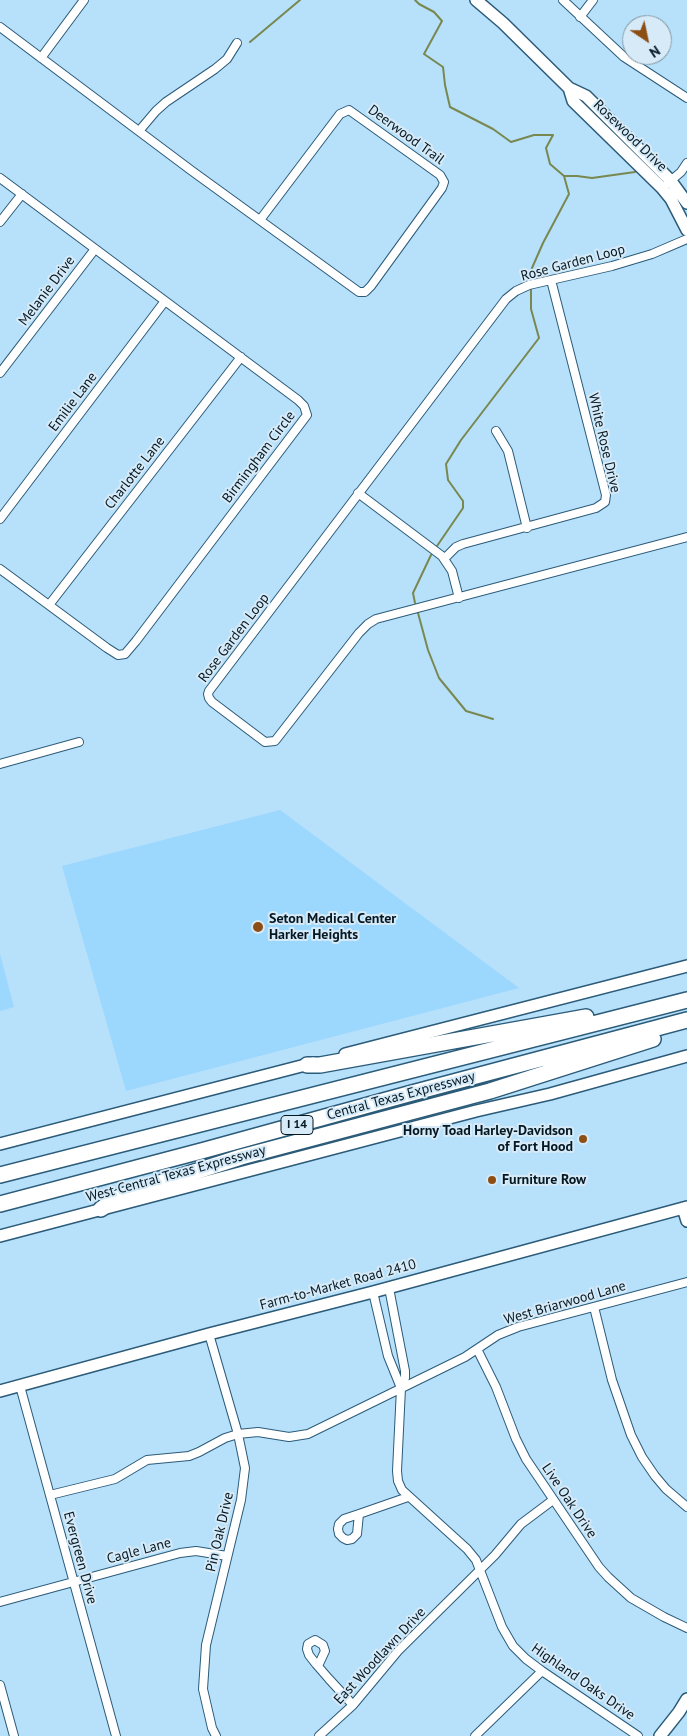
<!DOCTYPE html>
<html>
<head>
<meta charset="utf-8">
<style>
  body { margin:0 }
  #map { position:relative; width:687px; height:1736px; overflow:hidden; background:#b7e0fb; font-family:"PT Sans",sans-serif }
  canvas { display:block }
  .north { position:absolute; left:622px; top:15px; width:50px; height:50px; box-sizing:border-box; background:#d6eaf7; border:1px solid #8296a2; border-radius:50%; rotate:146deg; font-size:14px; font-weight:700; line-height:20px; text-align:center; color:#041722 }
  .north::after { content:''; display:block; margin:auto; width:18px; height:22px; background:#8d4e15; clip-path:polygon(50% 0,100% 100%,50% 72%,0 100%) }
</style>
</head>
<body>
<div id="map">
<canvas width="687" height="1736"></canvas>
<div class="north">N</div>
</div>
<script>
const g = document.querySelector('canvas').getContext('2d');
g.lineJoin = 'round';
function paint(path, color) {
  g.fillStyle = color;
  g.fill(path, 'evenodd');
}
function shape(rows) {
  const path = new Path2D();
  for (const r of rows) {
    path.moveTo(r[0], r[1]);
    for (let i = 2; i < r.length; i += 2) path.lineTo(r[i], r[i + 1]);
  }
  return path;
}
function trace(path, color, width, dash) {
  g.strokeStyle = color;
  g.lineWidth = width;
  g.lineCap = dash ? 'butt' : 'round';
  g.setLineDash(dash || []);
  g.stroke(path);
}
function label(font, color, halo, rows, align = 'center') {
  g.font = font + ' "PT Sans",sans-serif';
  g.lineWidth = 4;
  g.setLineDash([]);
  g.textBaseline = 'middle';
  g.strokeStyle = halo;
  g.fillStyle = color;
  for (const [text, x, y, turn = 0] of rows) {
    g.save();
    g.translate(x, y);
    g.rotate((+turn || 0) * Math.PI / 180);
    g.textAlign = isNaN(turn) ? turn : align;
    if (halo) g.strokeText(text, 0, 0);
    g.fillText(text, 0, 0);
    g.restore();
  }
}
paint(shape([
  [280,810,519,988,126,1091,62,866],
  [0,954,14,1007,0,1011]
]), '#9cd7fd');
trace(shape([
  [415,0,419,4,434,12,442,21,424,54,443,67,445,85,450,107,493,129,511,142,534,135,553,135,546,148,550,164,564,176,577,176,592,178,635,172],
  [250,42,300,0],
  [531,279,532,268,543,243,569,194,564,176],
  [437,546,463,508,463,501,448,480,446,464,461,440,539,338,531,309,531,290],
  [415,603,413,593,431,555],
  [418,613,428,650,439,678,466,711,493,719]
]), '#78884f', 2);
const street = shape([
  [563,0,624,57,687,98],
  [580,17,593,0],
  [0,27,192,171,359,292,365,292,371,286,442,188,444,182,440,175,349,110,340,114,260,220],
  [41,58,84,0],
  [139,131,156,111,166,102,215,69,227,59,237,43],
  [0,178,298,400,304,406,307,415,136,641,125,654,118,655,107,648,0,569],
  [668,183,681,172,687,163],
  [0,222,22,194],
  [687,239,652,254,612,266,529,285,516,291,506,299,209,691,208,694,209,698,212,702,265,742,275,741,359,633,368,624,376,619,687,537],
  [0,373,95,249],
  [496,431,508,451,527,528],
  [358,493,442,556,452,571,459,598],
  [0,519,165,301],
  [444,559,456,547,463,544,596,508,605,502,606,495,551,280],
  [49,605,241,357],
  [0,764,79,742],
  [389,1288,405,1371,405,1378,401,1388,397,1471,398,1481,402,1490,467,1549,476,1560,502,1627,513,1646,526,1659,542,1671,638,1736],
  [373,1292,388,1356,401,1388],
  [594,1307,612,1380,631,1435,642,1457,655,1476,666,1489,687,1507],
  [209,1334,238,1434,245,1468,241,1500,206,1645,203,1689,212,1728,216,1736],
  [477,1349,496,1387,516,1439,526,1459,599,1567,608,1577,631,1598,664,1617,687,1628],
  [20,1386,116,1736],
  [50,1495,115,1479,147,1460,189,1456,199,1452,225,1438,238,1434,258,1432,289,1437,308,1434,465,1357,498,1335,518,1327,687,1282],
  [359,1514,357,1534,352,1539,347,1540,343,1538,339,1534,338,1529,339,1524,344,1519,359,1514,408,1497],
  [0,1602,180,1553,196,1551,227,1556],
  [318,1666,325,1651,323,1645,315,1640,308,1644,307,1649,309,1655,316,1664,329,1679,353,1705],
  [0,1685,14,1736],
  [319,1736,353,1705,398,1651,495,1555,521,1524,553,1500],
  [475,1736,542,1671]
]);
const secondary = shape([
  [476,0,503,23,569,88,586,96,671,181,687,203],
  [569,88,573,101,662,188,671,199,687,230],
  [345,1054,687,966],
  [0,1144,313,1063],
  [683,1208,687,1221],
  [0,1236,476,1111,550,1094,687,1056],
  [0,1391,209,1334,373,1292,687,1207],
  [660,1736,679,1712,687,1699]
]);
const highway = shape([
  [307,1065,320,1065,586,1017],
  [0,1175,687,1000],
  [0,1204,205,1150,412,1093,687,1020],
  [101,1209,115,1199,138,1190,241,1157,490,1091,653,1039]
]);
trace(street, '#2b5b78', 10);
trace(secondary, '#2b5b78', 14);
trace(highway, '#2b5b78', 18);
trace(street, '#fff', 8);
trace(secondary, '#fff', 11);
trace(highway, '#fff', 15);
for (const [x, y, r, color] of [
  [258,927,6,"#8d4e15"],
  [583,1139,5,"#8d4e15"],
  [492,1180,5,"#8d4e15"]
]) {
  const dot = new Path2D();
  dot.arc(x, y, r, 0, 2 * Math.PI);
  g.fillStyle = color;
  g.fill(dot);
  trace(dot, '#d6eaf7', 2);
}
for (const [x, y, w] of [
  [297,1125,32]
]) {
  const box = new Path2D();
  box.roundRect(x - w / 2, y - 9.5, w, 19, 4);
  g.fillStyle = '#d6eaf7';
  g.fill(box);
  trace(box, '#041722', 1);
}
label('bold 12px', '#041722', null, [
  ["I 14",297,1125]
]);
label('14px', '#041722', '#d6eaf7', [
  ["Deerwood Trail",406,135,36],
  ["Rosewood Drive",630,136,44],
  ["Rose Garden Loop",573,263,-15],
  ["Melanie Drive",47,291,-53],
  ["Emilie Lane",73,402,-53],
  ["White Rose Drive",604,443,77],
  ["Birmingham Circle",259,457,-53],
  ["Charlotte Lane",135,473,-52],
  ["Rose Garden Loop",234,638,-53],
  ["Central Texas Expressway",401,1096,-15],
  ["West Central Texas Expressway",176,1174,-15],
  ["Farm-to-Market Road 2410",338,1285,-15],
  ["West Briarwood Lane",565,1303,-16],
  ["Live Oak Drive",569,1501,56],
  ["Pin Oak Drive",220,1532,-77],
  ["Cagle Lane",139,1551,-15],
  ["Evergreen Drive",80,1558,75],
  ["East Woodlawn Drive",380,1656,-47],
  ["Highland Oaks Drive",583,1682,35]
]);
label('bold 14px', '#041722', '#d6eaf7', [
  ["Seton Medical Center",269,919],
  ["Harker Heights",269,935],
  ["Horny Toad Harley-Davidson",573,1131,"right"],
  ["of Fort Hood",573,1147,"right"],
  ["Furniture Row",502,1180]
], 'left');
</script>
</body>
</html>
